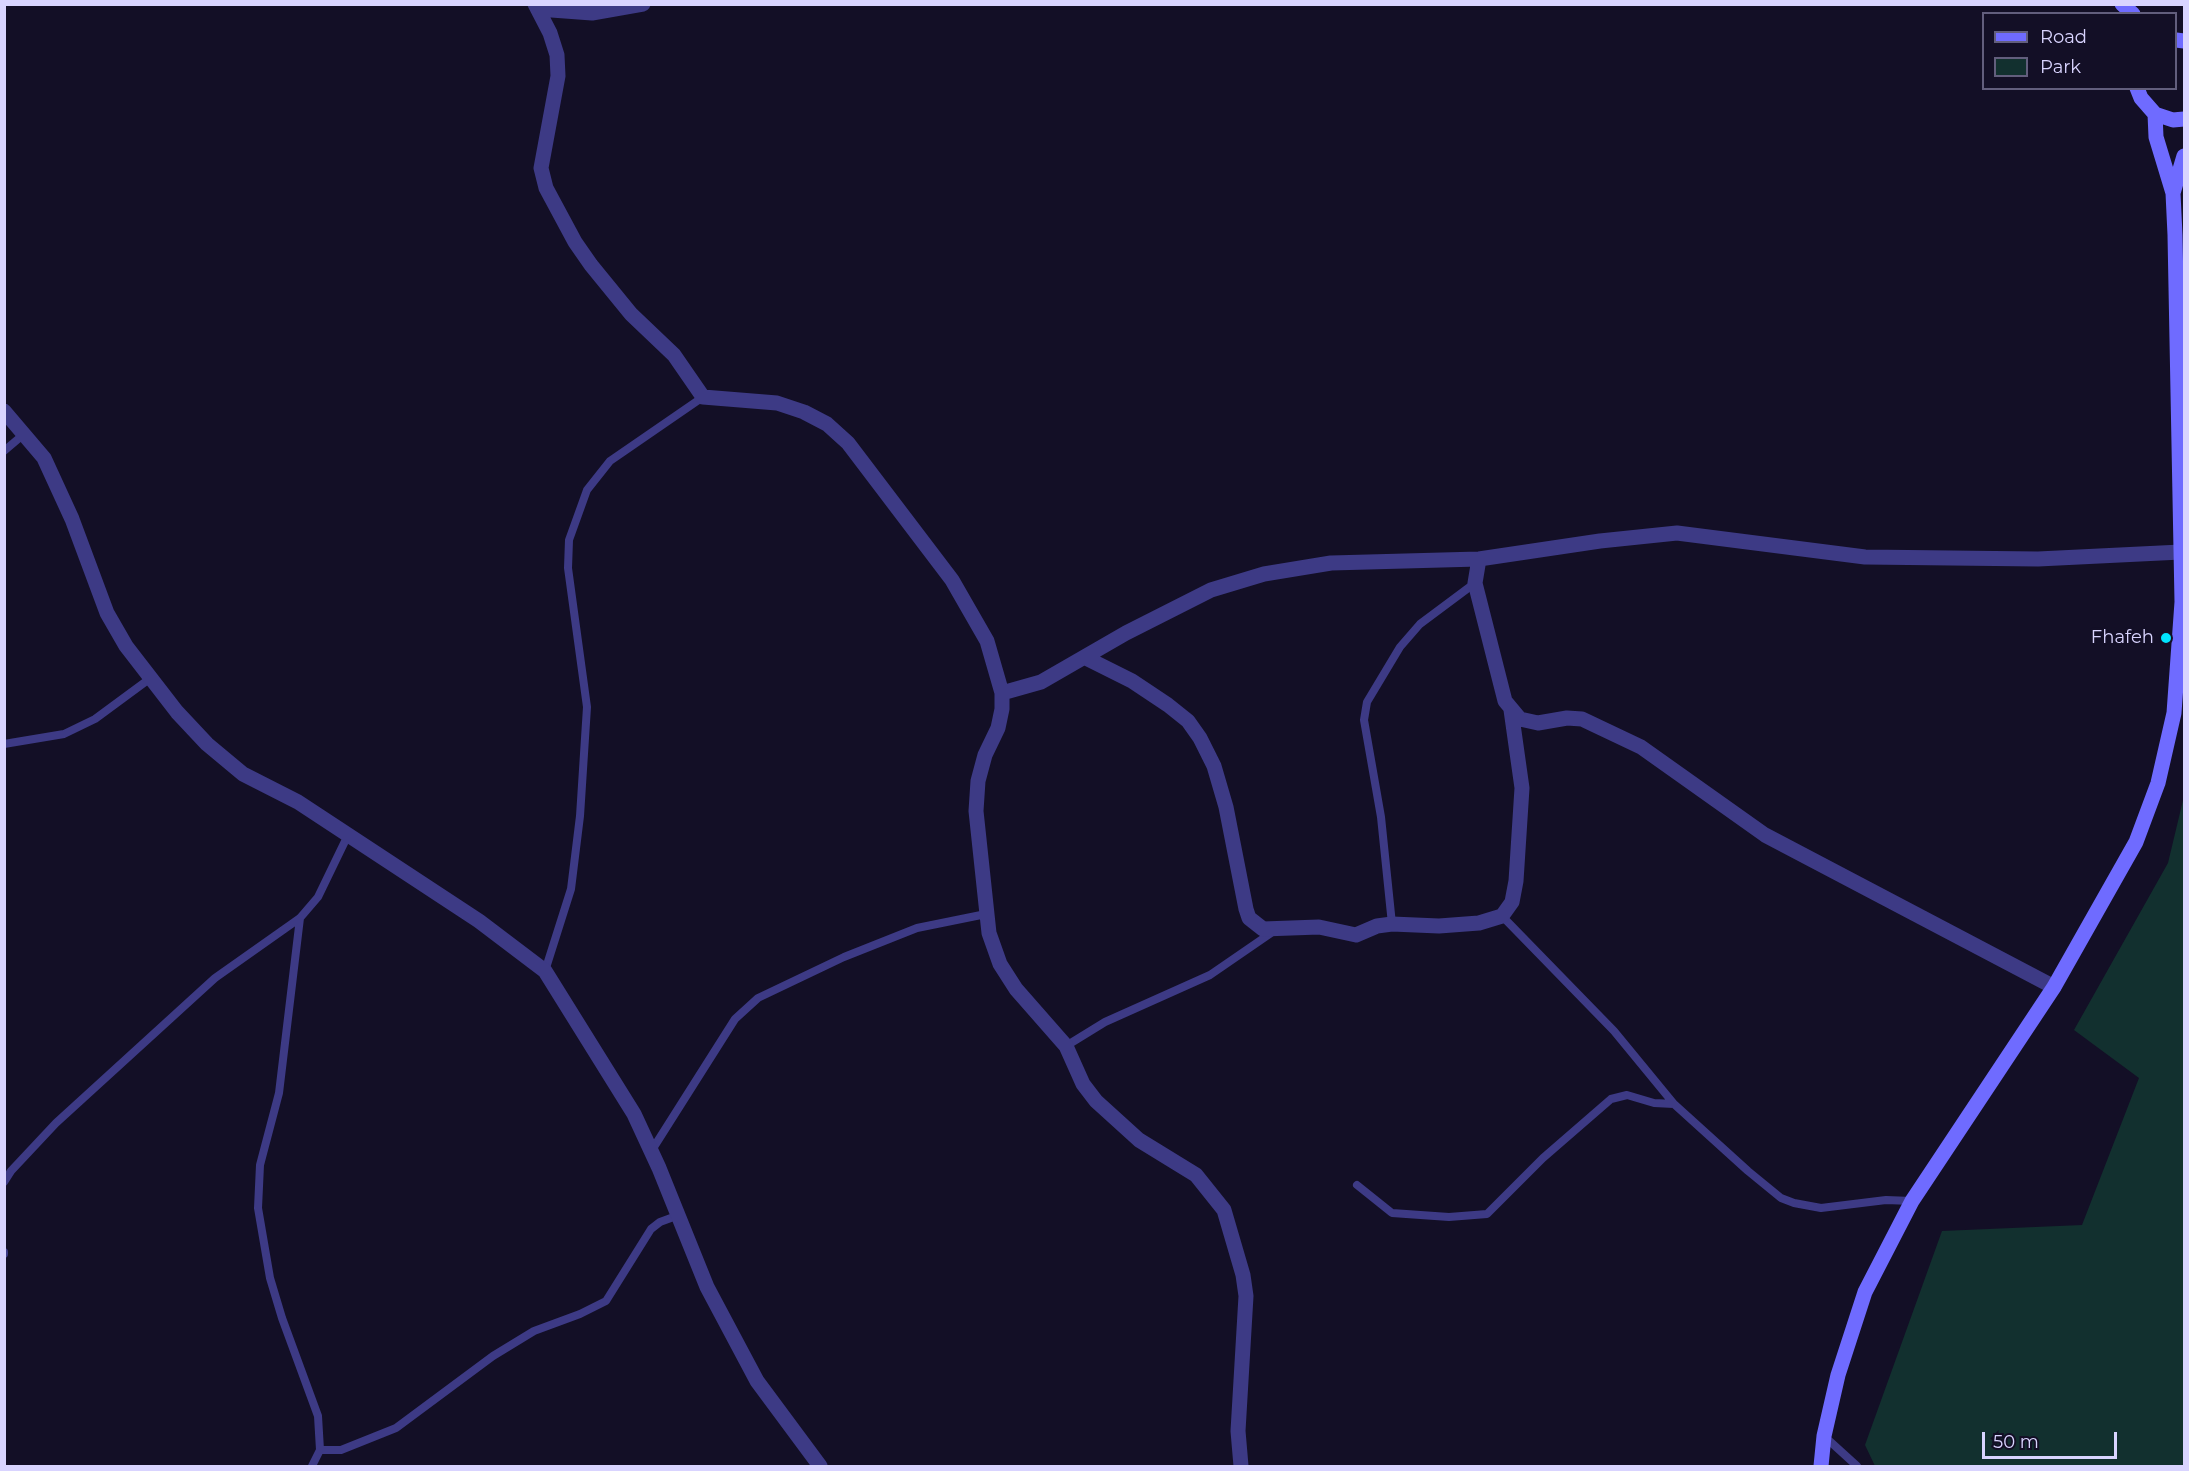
<!DOCTYPE html>
<html>
<head>
<meta charset="utf-8">
<style>
  body { margin:0 }
  #map { position:relative; width:2189px; height:1471px; overflow:hidden; background:#130f26; font-family:Montserrat,sans-serif }
  canvas { display:block }
  .frame { position:absolute; inset:0; border:6px solid #d9d4ff; pointer-events:none }
  .legend { position:absolute; left:1982px; top:12px; width:195px; height:78px; box-sizing:border-box; background:#130f26; border:2px solid #625e7d; margin:0; padding:8px 10px; list-style:none; font-size:18px; color:#d9d4ff }
  .legend li { display:flex; align-items:center; gap:12px; height:30px }
  .legend b { width:30px; border:2px solid #625e7d }
  .scale { position:absolute; left:1982px; top:1432px; width:135px; height:27px; box-sizing:border-box; border:3px solid #d9d4ff; border-top:0; padding-left:8px; font-size:18px; line-height:21px; white-space:nowrap; color:#d9d4ff; -webkit-text-stroke:4px #130f26; paint-order:stroke }
</style>
</head>
<body>
<div id="map">
<canvas width="2189" height="1471"></canvas>
<div class="frame"></div>
<ul class="legend">
<li><b style="height:8px;background:#6f6bff"></b>Road</li>
<li><b style="height:16px;background:#12302f"></b>Park</li>
</ul>
<div class="scale">50 m</div>
</div>
<script>
const g = document.querySelector('canvas').getContext('2d');
g.lineJoin = 'round';
function paint(path, color) {
  g.fillStyle = color;
  g.fill(path, 'evenodd');
}
function shape(rows) {
  const path = new Path2D();
  for (const r of rows) {
    path.moveTo(r[0], r[1]);
    for (let i = 2; i < r.length; i += 2) path.lineTo(r[i], r[i + 1]);
  }
  return path;
}
function trace(path, color, width, dash) {
  g.strokeStyle = color;
  g.lineWidth = width;
  g.lineCap = dash ? 'butt' : 'round';
  g.setLineDash(dash || []);
  g.stroke(path);
}
function label(font, color, halo, rows, align = 'center') {
  g.font = font + ' Montserrat,sans-serif';
  g.lineWidth = 4.5;
  g.setLineDash([]);
  g.textBaseline = 'middle';
  g.strokeStyle = halo;
  g.fillStyle = color;
  for (const [text, x, y, turn = 0] of rows) {
    g.save();
    g.translate(x, y);
    g.rotate((+turn || 0) * Math.PI / 180);
    g.textAlign = isNaN(turn) ? turn : align;
    if (halo) g.strokeText(text, 0, 0);
    g.fillText(text, 0, 0);
    g.restore();
  }
}
paint(shape([
  [2184,796,2184,1466,1875,1466,1865,1445,1942,1231,2082,1225,2139,1078,2074,1030,2168,863]
]), '#12302f');
trace(shape([
  [4,451,24,434],
  [4,744,64,734,95,719,152,677],
  [1502,916,1614,1031,1674,1104],
  [300,918,279,1093,260,1165,258,1208,270,1278,282,1318,318,1416,320,1450,312,1466],
  [1392,924,1381,817,1364,720,1367,702,1400,647,1420,624,1475,583],
  [545,971,571,889,580,816,587,707,568,568,569,540,587,490,610,461,703,397],
  [1066,1046,1105,1022,1210,975,1274,931],
  [652,1150,735,1019,758,998,844,957,917,928,986,914],
  [4,1182,11,1171,56,1123,215,978,300,918,318,897,348,835],
  [1357,1185,1392,1213,1449,1217,1487,1214,1543,1158,1611,1099,1627,1095,1654,1103,1674,1104,1748,1171,1781,1198,1794,1203,1821,1208,1886,1200,1912,1201],
  [4,1252,4,1254],
  [1824,1436,1857,1466],
  [320,1450,341,1450,396,1428,493,1356,534,1331,580,1314,606,1301,651,1229,660,1222,679,1215]
]), '#3d3a85', 8);
trace(shape([
  [535,4,550,33,557,55,558,76,541,168,546,188,575,242,591,265,631,314,674,355,703,397,777,403,804,412,827,424,848,443,952,580,987,641,1002,693,1002,709,998,728,985,755,978,781,976,811,989,933,1000,964,1016,989,1066,1046,1083,1084,1096,1101,1139,1140,1196,1175,1224,1210,1243,1275,1246,1296,1238,1431,1241,1466],
  [538,9,592,13,643,4],
  [4,411,44,458,72,519,107,613,126,646,177,712,207,744,243,774,298,802,479,921,545,971,634,1114,659,1168,707,1287,757,1381,820,1466],
  [1479,559,1475,583,1505,701,1520,719,1538,723,1567,718,1582,719,1641,747,1765,835,2054,987],
  [1086,658,1132,681,1168,705,1188,721,1200,738,1214,766,1226,807,1246,909,1249,918,1263,929,1319,927,1356,935,1377,926,1392,924,1439,926,1479,923,1502,916,1512,902,1516,881,1522,788,1511,710],
  [1002,693,1041,682,1126,633,1211,590,1264,574,1331,563,1479,559,1600,541,1677,533,1865,557,2038,559,2181,552]
]), '#3d3a85', 15);
trace(shape([
  [2122,4,2133,14],
  [2176,40,2184,41],
  [2137,88,2141,98,2155,114,2173,120,2184,119],
  [2173,193,2184,156],
  [1821,1466,1824,1436,1838,1375,1865,1292,1912,1201,2054,987,2136,842,2158,783,2174,713,2182,602,2175,235,2173,193,2156,137,2155,114]
]), '#6f6bff', 15);
for (const [x, y, r, color] of [
  [2166,638,6,"#00e5ff"]
]) {
  const dot = new Path2D();
  dot.arc(x, y, r, 0, 2 * Math.PI);
  g.fillStyle = color;
  g.fill(dot);
  trace(dot, '#130f26', 2);
}
label('18px', '#d9d4ff', '#130f26', [
  ["Fhafeh",2154,638]
], 'right');
</script>
</body>
</html>
